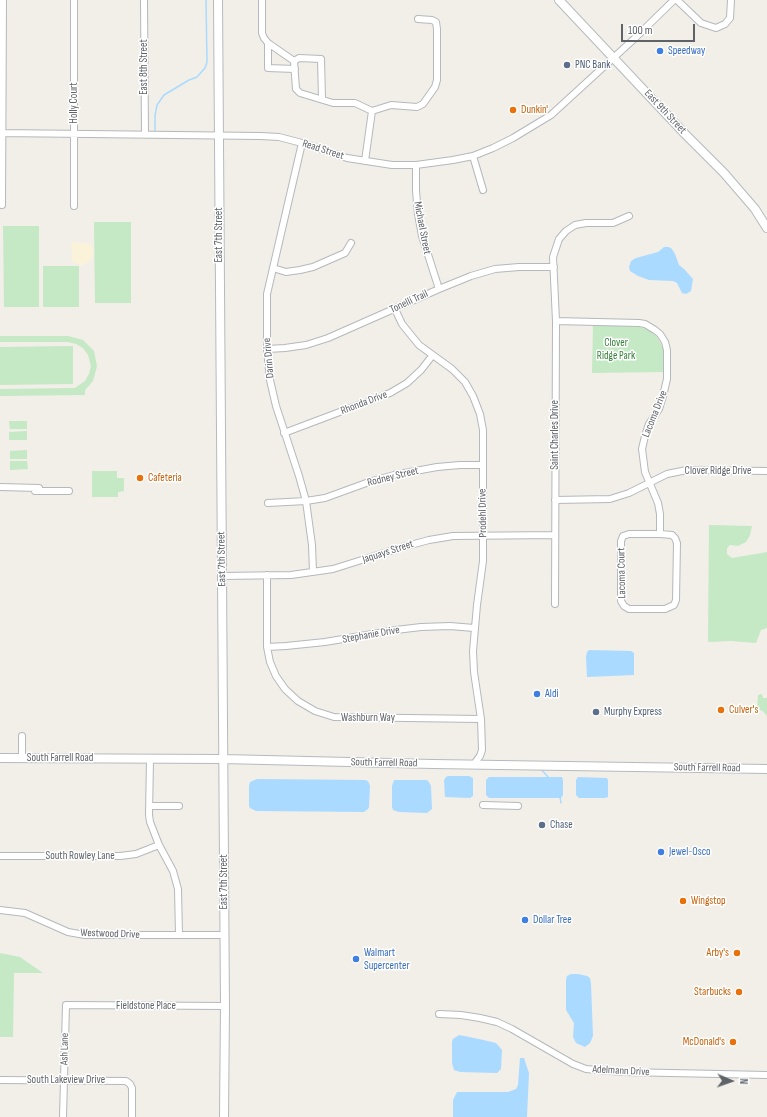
<!DOCTYPE html>
<html>
<head>
<meta charset="utf-8">
<style>
  body { margin:0 }
  #map { position:relative; width:767px; height:1117px; overflow:hidden; background:#f1efe8; font-family:"Sofia Sans Condensed",sans-serif }
  canvas { display:block }
  .north { position:absolute; left:711px; top:1061px; width:40px; height:40px; -webkit-text-stroke:3px #fff; paint-order:stroke; rotate:92deg; font-size:11px; font-weight:700; line-height:16px; text-align:center; color:#5f6368 }
  .north::after { content:''; display:block; margin:auto; width:14px; height:18px; background:#5f6368; clip-path:polygon(50% 0,100% 100%,50% 72%,0 100%) }
  .scale { position:absolute; left:621px; top:24px; width:74px; height:18px; box-sizing:border-box; border:2px solid #5f6368; border-top:0; padding-left:5px; font-size:12px; line-height:14px; white-space:nowrap; color:#5f6368; -webkit-text-stroke:3px #fff; paint-order:stroke }
</style>
</head>
<body>
<div id="map">
<canvas width="767" height="1117"></canvas>
<div class="north">N</div>
<div class="scale">100 m</div>
</div>
<script>
const g = document.querySelector('canvas').getContext('2d');
g.lineJoin = 'round';
function paint(path, color) {
  g.fillStyle = color;
  g.fill(path, 'evenodd');
}
function shape(rows) {
  const path = new Path2D();
  for (const r of rows) {
    path.moveTo(r[0], r[1]);
    for (let i = 2; i < r.length; i += 2) path.lineTo(r[i], r[i + 1]);
  }
  return path;
}
function trace(path, color, width, dash) {
  g.strokeStyle = color;
  g.lineWidth = width;
  g.lineCap = dash ? 'butt' : 'round';
  g.setLineDash(dash || []);
  g.stroke(path);
}
function label(font, color, halo, rows, align = 'center') {
  g.font = font + ' "Sofia Sans Condensed",sans-serif';
  g.lineWidth = 3;
  g.setLineDash([]);
  g.textBaseline = 'middle';
  g.strokeStyle = halo;
  g.fillStyle = color;
  for (const [text, x, y, turn = 0] of rows) {
    g.save();
    g.translate(x, y);
    g.rotate((+turn || 0) * Math.PI / 180);
    g.textAlign = isNaN(turn) ? turn : align;
    if (halo) g.strokeText(text, 0, 0);
    g.fillText(text, 0, 0);
    g.restore();
  }
}
paint(shape([
  [94,222,131,222,131,303,95,303],
  [3,226,39,226,39,307,4,307],
  [43,266,79,266,79,307,43,307],
  [593,325,639,327,649,330,657,337,663,348,664,372,592,373],
  [0,336,68,336,83,340,94,351,97,366,93,381,85,390,85,395,0,396,0,389,75,388,85,381,89,374,91,366,88,355,83,348,76,344,68,342,0,342],
  [73,346,73,384,0,385,0,347],
  [9,421,27,421,27,429,10,429],
  [27,431,27,440,9,440,9,432],
  [27,450,27,459,10,459,10,451],
  [10,461,27,461,28,469,10,470],
  [92,471,117,471,117,478,124,478,124,491,118,492,118,497,92,497],
  [709,525,752,526,750,535,746,542,738,546,730,545,727,548,727,554,732,558,767,552,767,628,761,630,756,643,731,641,708,642],
  [762,694,763,698,767,698,767,716,763,711,757,709,758,695],
  [0,953,20,957,43,973,14,973,13,1037,0,1037]
]), '#c5e8c5');
paint(shape([
  [72,242,90,244,93,248,93,256,89,262,82,265,78,264,72,261,72,248,71,245]
]), '#fbf3d9');
paint(shape([
  [664,247,669,247,672,249,675,254,679,265,684,269,693,279,691,291,686,294,682,293,677,283,673,281,649,280,638,276,630,271,629,267,631,261,636,258,658,252],
  [589,650,631,651,634,653,634,675,587,677,586,657,587,652],
  [448,776,469,776,473,778,473,796,470,798,445,797,444,780,446,777],
  [489,777,562,777,563,780,563,795,561,798,489,798,486,795,486,780],
  [578,777,607,778,608,780,608,797,605,798,579,798,576,795,576,780],
  [257,779,365,780,368,781,370,786,369,807,368,809,364,812,256,811,250,808,249,806,249,786,250,782],
  [394,780,427,780,429,782,431,786,432,809,427,813,399,812,393,810,392,807,392,786],
  [571,974,578,974,587,976,590,978,591,984,593,1036,590,1043,585,1047,576,1043,573,1037,574,1023,566,1010,566,980,567,976],
  [459,1035,479,1039,496,1043,502,1050,501,1069,497,1073,460,1072,454,1070,452,1063,452,1042,453,1039],
  [520,1058,524,1058,529,1073,527,1117,453,1117,453,1100,457,1092,508,1092,516,1089,518,1085]
]), '#aadaff');
trace(shape([
  [155,131,155,116,157,105,164,95,189,80,197,77,205,68,207,62,206,0],
  [541,769,549,778],
  [560,797,561,803]
]), '#aadaff', 1.5);
const street = shape([
  [74,0,74,206],
  [144,0,145,134],
  [262,0,262,33,264,38,268,43,294,61,296,89,300,93,333,103,355,103,372,111],
  [677,0,701,23,716,28,725,24,730,18,731,0],
  [268,43,268,68,295,69],
  [294,61,299,58,321,59,322,99],
  [372,111,391,105,417,107,423,104,435,87,437,80,437,29,436,22,432,20,418,19],
  [0,133,261,136,279,137,302,143,347,158,392,165,416,165,453,160,473,156,493,148,513,138,551,115,634,39,674,0],
  [302,143,267,294,267,349,270,380,276,406,299,476,306,501,312,545,313,572],
  [473,156,483,190],
  [365,161,372,111],
  [416,165,416,191,418,214,422,236,439,289],
  [2,205,3,0],
  [273,268,286,272,300,270,313,267,345,253,351,243],
  [395,309,402,324,419,345,452,369,465,382,473,396,480,414,483,430,483,561,477,605,473,651,474,672,481,719,482,750,480,756,474,764],
  [556,321,639,323,645,324,655,330,660,334,665,342,667,350,667,379,663,396,659,409,649,424,645,436,642,449,645,472,658,503,660,514,660,534,629,534,623,536,621,541,621,601,624,606,629,609,665,609,674,605,676,600,677,543,675,538,672,535,660,534],
  [267,349,285,348,306,345,328,338,439,289,471,276,495,269,519,267,554,267],
  [284,433,390,393,407,383,421,370,432,356],
  [0,487,39,488],
  [35,491,69,491],
  [555,500,610,499,629,493,667,474,687,470,767,471],
  [268,503,306,501,325,498,369,482,394,475,437,467,460,465,483,465],
  [267,575,267,647,270,662,276,676,285,689,298,701,315,711,334,717,481,719],
  [222,576,291,575,333,569,403,547,429,540,453,536,555,535],
  [555,604,556,321,553,257,559,239,566,231,575,225,586,223,613,223,629,216],
  [267,647,286,646,325,642,396,630,421,627,450,626,474,628],
  [22,736,22,758],
  [150,759,149,815,150,822,159,845,173,871,178,889,179,935],
  [483,805,518,806],
  [150,806,179,806],
  [0,856,120,856,136,854,159,845],
  [0,910,25,913,68,932,85,935,225,935],
  [439,1014,461,1015,480,1018,497,1022,512,1029,573,1064,586,1069,623,1072,767,1075],
  [0,1080,126,1081,130,1084,132,1088,132,1117],
  [63,1117,66,1005,225,1006]
]);
const secondary = shape([
  [218,0,225,1006,224,1117],
  [559,0,685,134,724,173,755,209,767,228],
  [0,758,223,759,433,764,767,769]
]);
trace(street, '#b5b8bc', 8);
trace(secondary, '#b6babf', 10);
trace(street, '#fff', 6);
trace(secondary, '#fff', 8);
for (const [x, y, r, color] of [
  [660,51,4,"#3f7fe0"],
  [567,65,4,"#5c6f8a"],
  [513,110,4,"#e8710a"],
  [140,478,4,"#e8710a"],
  [537,694,4,"#3f7fe0"],
  [721,710,4,"#e8710a"],
  [596,712,4,"#5c6f8a"],
  [542,825,4,"#5c6f8a"],
  [661,852,4,"#3f7fe0"],
  [683,901,4,"#e8710a"],
  [525,920,4,"#3f7fe0"],
  [737,953,4,"#e8710a"],
  [356,959,4,"#3f7fe0"],
  [739,992,4,"#e8710a"],
  [733,1042,4,"#e8710a"]
]) {
  const dot = new Path2D();
  dot.arc(x, y, r, 0, 2 * Math.PI);
  g.fillStyle = color;
  g.fill(dot);
  trace(dot, '#fff', 1.5);
}
label('11px', '#366cbe', '#fff', [
  ["Speedway",668,51],
  ["Aldi",545,694],
  ["Jewel-Osco",669,852],
  ["Dollar Tree",533,920],
  ["Walmart",364,953],
  ["Supercenter",364,966]
], 'left');
label('11px', '#4e5e75', '#fff', [
  ["PNC Bank",575,65],
  ["Murphy Express",604,712],
  ["Chase",550,825]
], 'left');
label('11px', '#5f6368', '#fff', [
  ["East 8th Street",144,67,-90],
  ["Holly Court",74,103,-90],
  ["East 9th Street",665,112,47],
  ["Read Street",323,150,18],
  ["Michael Street",422,228,79],
  ["East 7th Street",219,235,-90],
  ["Tonelli Trail",409,302,-25],
  ["Darin Drive",269,358,-95],
  ["Rhonda Drive",364,403,-21],
  ["Lacoma Drive",655,414,-68],
  ["Saint Charles Drive",555,435,-90],
  ["Clover Ridge Drive",718,471],
  ["Rodney Street",393,477,-14],
  ["Prodehl Drive",483,513,-91],
  ["Jaquays Street",388,552,-18],
  ["East 7th Street",222,559,-91],
  ["Lacoma Court",622,573,-91],
  ["Stephanie Drive",371,635,-10],
  ["Washburn Way",368,718],
  ["South Farrell Road",60,758],
  ["South Farrell Road",384,763,1],
  ["South Farrell Road",707,768,1],
  ["South Rowley Lane",80,856],
  ["East 7th Street",224,882,-90],
  ["Westwood Drive",110,934,2],
  ["Fieldstone Place",146,1006],
  ["Ash Lane",65,1049,-89],
  ["Adelmann Drive",621,1071,3],
  ["South Lakeview Drive",66,1080]
]);
label('11px', '#c56008', '#fff', [
  ["Dunkin'",521,110],
  ["Cafeteria",148,478],
  ["Culver's",729,710],
  ["Wingstop",691,901],
  ["Arby's",729,953,"right"],
  ["Starbucks",731,992,"right"],
  ["McDonald's",725,1042,"right"]
], 'left');
label('11px', '#348238', '#fff', [
  ["Clover",616,343],
  ["Ridge Park",616,356]
]);
</script>
</body>
</html>
